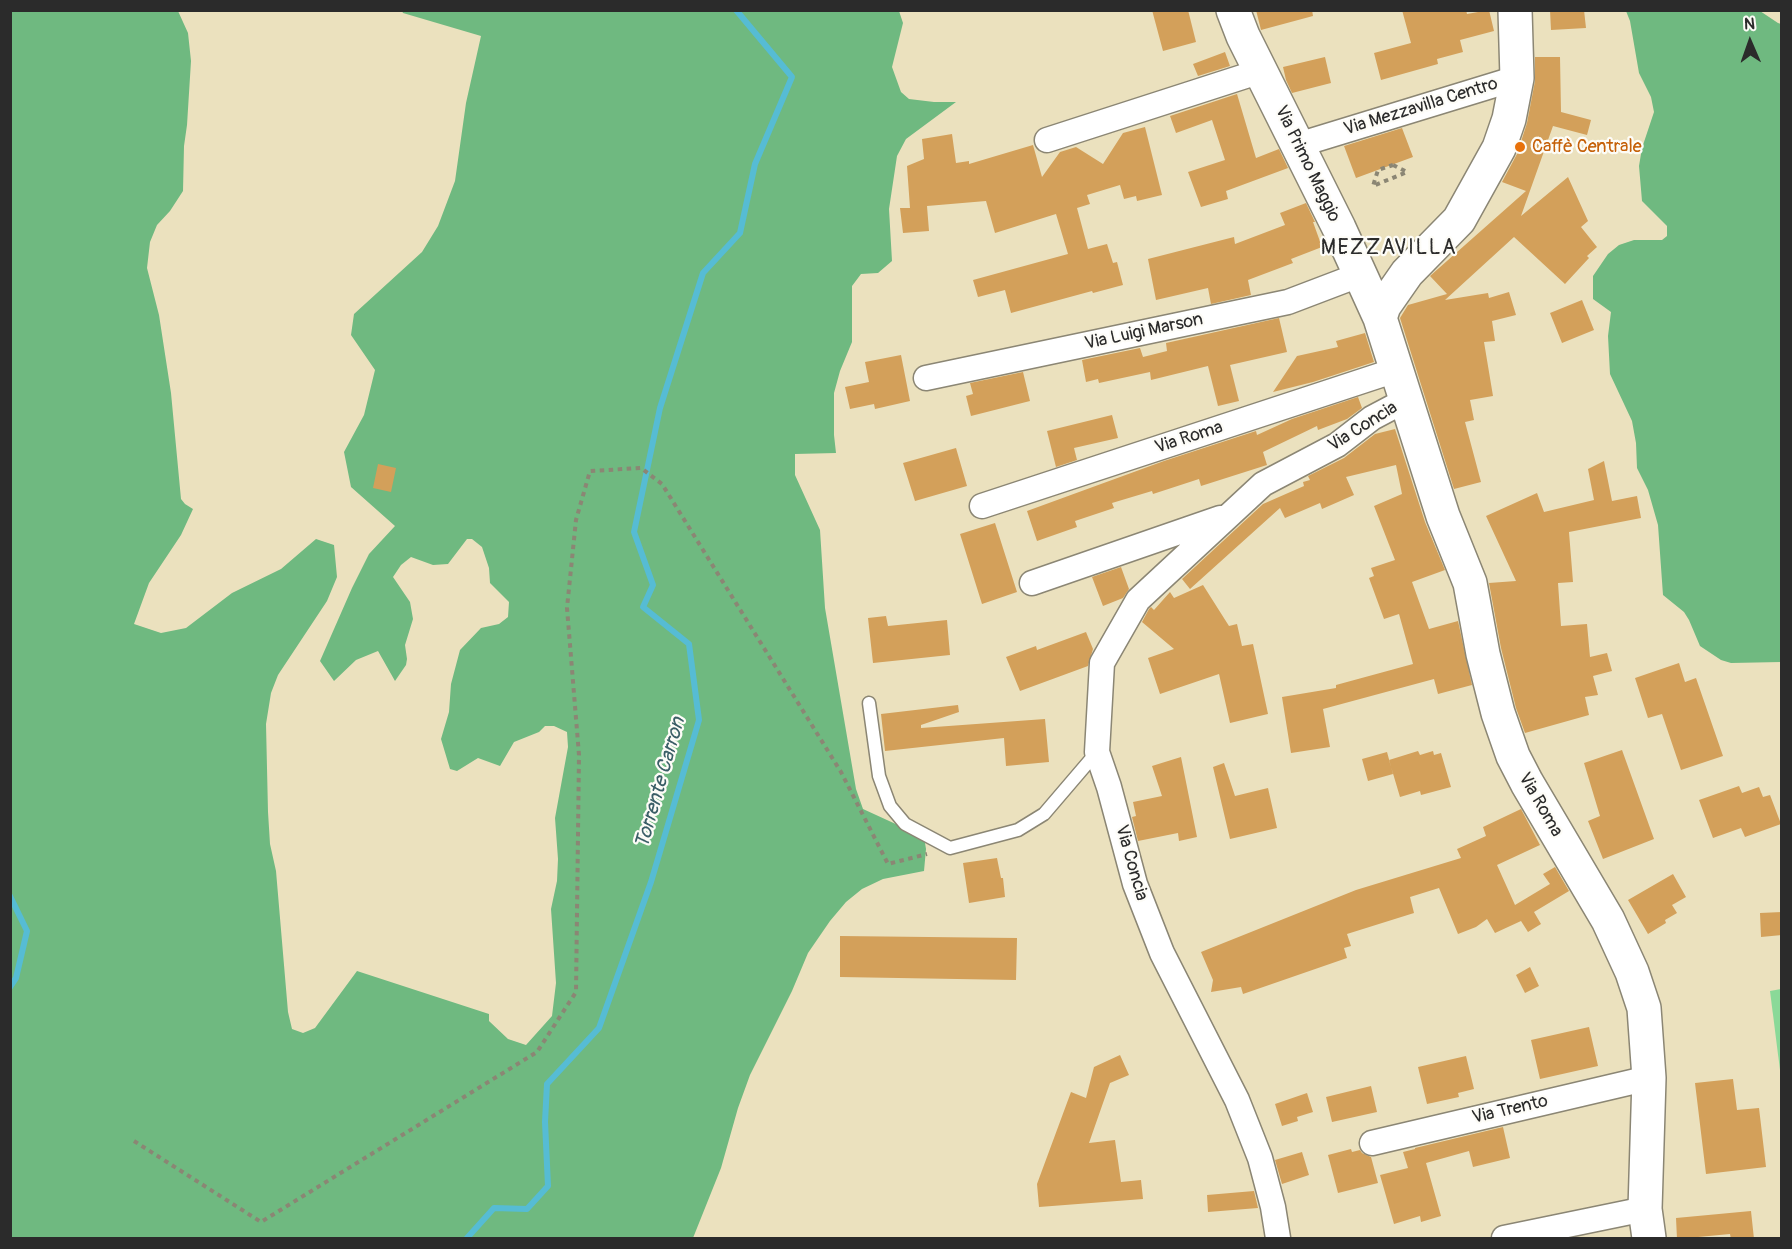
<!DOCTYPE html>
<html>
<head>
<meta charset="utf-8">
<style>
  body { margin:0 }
  #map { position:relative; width:1792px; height:1249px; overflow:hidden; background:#ebe1be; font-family:Pangolin,sans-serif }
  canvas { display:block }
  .frame { position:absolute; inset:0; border:12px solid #2b2b2b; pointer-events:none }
  .north { position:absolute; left:1720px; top:12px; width:60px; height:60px; -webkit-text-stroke:4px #fdfcf7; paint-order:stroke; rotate:358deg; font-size:16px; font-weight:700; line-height:24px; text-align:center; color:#2b2b2b }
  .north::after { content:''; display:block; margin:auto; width:21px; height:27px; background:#2b2b2b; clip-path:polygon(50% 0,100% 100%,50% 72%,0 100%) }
</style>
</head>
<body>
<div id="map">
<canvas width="1792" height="1249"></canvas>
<div class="frame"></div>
<div class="north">N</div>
</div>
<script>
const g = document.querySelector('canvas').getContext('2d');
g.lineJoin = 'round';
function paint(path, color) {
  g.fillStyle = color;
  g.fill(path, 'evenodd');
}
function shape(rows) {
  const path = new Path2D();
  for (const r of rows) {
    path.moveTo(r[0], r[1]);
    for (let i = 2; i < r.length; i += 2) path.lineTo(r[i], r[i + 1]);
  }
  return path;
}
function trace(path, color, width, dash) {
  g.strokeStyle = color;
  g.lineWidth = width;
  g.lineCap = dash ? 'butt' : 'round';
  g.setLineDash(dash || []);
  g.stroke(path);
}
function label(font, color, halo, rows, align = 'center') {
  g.font = font + ' Pangolin,sans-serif';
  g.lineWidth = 4.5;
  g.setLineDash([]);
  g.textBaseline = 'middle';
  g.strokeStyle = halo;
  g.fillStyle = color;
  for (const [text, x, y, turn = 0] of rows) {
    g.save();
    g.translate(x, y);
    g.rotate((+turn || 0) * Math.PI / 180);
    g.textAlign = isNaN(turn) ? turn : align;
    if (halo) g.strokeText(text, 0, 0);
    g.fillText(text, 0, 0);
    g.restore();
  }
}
paint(shape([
  [1781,989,1782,989,1781,1078,1770,991]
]), '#8ad998');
paint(shape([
  [10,11,178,11,188,33,191,61,187,125,184,146,183,191,170,211,157,225,150,242,147,268,159,315,171,393,181,499,185,504,193,509,181,535,149,583,134,624,161,633,186,628,232,593,281,569,316,539,334,545,337,577,327,601,278,675,271,693,266,724,268,812,270,844,276,871,288,1012,292,1029,303,1033,315,1028,357,971,489,1014,489,1021,508,1039,526,1045,552,1016,556,983,551,909,557,881,558,859,555,818,568,747,567,732,554,726,545,726,539,732,514,742,500,766,478,758,457,771,450,769,441,739,449,712,451,684,460,650,481,628,499,624,508,617,509,602,490,583,489,568,482,547,472,539,467,539,448,564,433,565,411,557,401,565,393,577,410,602,413,619,405,645,407,659,406,665,395,681,378,651,356,660,334,681,320,661,352,588,369,554,395,526,351,487,344,452,364,415,375,370,351,335,354,314,422,252,438,226,455,181,466,103,481,36,403,13,402,11,899,11,903,23,892,67,901,92,909,99,934,102,956,102,906,139,897,156,889,209,892,261,878,273,861,274,852,286,852,342,840,371,834,393,834,435,836,453,795,454,795,475,820,530,825,608,856,789,863,809,924,837,926,849,924,871,883,879,862,889,846,902,830,921,808,953,792,991,750,1075,738,1108,721,1168,693,1238,11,1238],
  [1626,11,1760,11,1778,23,1781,24,1781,662,1731,663,1721,660,1700,646,1689,620,1684,612,1663,595,1658,525,1648,490,1637,468,1636,443,1632,421,1610,374,1608,336,1611,312,1593,299,1593,276,1608,254,1619,245,1634,240,1662,240,1667,236,1667,226,1642,201,1639,166,1642,148,1654,112,1651,97,1639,73,1630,21]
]), '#6fb980');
trace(shape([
  [10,896,27,931,16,978,10,987],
  [467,1238,494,1208,527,1209,548,1186,545,1122,547,1084,599,1028,651,882,699,720,689,644,643,607,653,585,634,532,660,408,703,273,740,233,755,164,792,77,736,10]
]), '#56bcd4', 6);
paint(shape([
  [1152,10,1188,10,1196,42,1163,51],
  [1256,10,1312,10,1313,16,1261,30],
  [1402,10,1466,10,1467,14,1489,10,1494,31,1460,40,1463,52,1437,59,1438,64,1381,80,1374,53,1411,43],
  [1550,10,1584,10,1586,28,1551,30],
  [1225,52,1230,66,1198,76,1193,64],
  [1325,57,1331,83,1292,93,1286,80,1283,67],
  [1535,57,1560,57,1561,112,1591,120,1587,135,1553,126,1521,216,1568,177,1588,221,1581,227,1597,247,1587,256,1589,258,1565,284,1514,237,1445,300,1488,293,1489,298,1509,292,1516,315,1492,321,1495,341,1484,342,1493,396,1470,400,1474,420,1465,422,1481,482,1454,489,1400,318,1408,305,1447,294,1430,276,1526,191,1502,182,1517,154,1527,123,1535,81],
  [1237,94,1256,158,1279,149,1288,168,1226,191,1228,199,1201,207,1188,172,1225,160,1212,120,1176,133,1170,116],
  [1145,127,1162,195,1137,201,1136,196,1124,199,1120,185,1087,195,1090,204,1077,208,1088,249,1107,244,1113,263,1117,262,1123,285,1093,293,1092,291,1011,313,1005,290,978,297,973,280,1068,254,1056,214,995,233,986,201,927,206,929,231,903,233,900,208,910,208,907,166,924,159,922,139,952,134,956,163,969,161,969,164,1033,145,1042,177,1060,152,1076,147,1103,164,1123,133],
  [1402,128,1413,157,1356,178,1344,146],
  [1306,203,1315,222,1313,222,1322,247,1291,259,1293,263,1248,280,1251,295,1211,304,1208,288,1156,300,1148,259,1234,237,1235,244,1285,225,1280,213],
  [1582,300,1594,330,1562,343,1550,313],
  [1279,318,1287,352,1230,365,1239,401,1218,406,1208,366,1151,380,1150,372,1099,383,1098,379,1086,382,1082,360,1140,348,1143,357,1167,351,1166,343],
  [1365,333,1374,362,1313,382,1273,392,1297,356,1338,347,1336,341],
  [901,355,910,401,875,409,874,404,850,409,845,387,869,382,865,362],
  [1023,372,1030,401,971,416,966,396,973,394,970,383],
  [1358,397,1362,408,1347,419,1318,430,1317,426,1263,452,1267,465,1201,486,1199,479,1153,494,1152,491,1112,503,1114,508,1075,521,1077,527,1037,541,1027,511,1164,461,1256,431,1257,435,1292,419],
  [1112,415,1118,438,1074,448,1077,460,1056,467,1047,431],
  [1395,429,1425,522,1445,570,1412,582,1429,629,1458,621,1472,685,1438,694,1434,679,1323,709,1330,747,1291,753,1282,697,1336,688,1336,685,1413,664,1399,614,1384,619,1369,578,1374,576,1371,568,1395,560,1374,506,1402,494,1396,465,1346,477,1354,495,1322,509,1320,503,1285,518,1280,508,1190,589,1182,579,1263,504,1304,486,1303,482,1310,480,1308,476,1344,458,1375,434],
  [956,448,967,486,915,501,903,463],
  [1604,461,1612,501,1637,496,1641,518,1569,532,1573,582,1558,583,1561,626,1587,624,1590,657,1607,653,1612,671,1593,676,1598,695,1585,697,1589,715,1525,733,1516,708,1501,648,1489,583,1516,581,1486,516,1537,493,1544,512,1594,500,1588,469],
  [378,464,396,468,391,492,373,488],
  [995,523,1017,592,982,604,960,534],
  [1121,567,1129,589,1123,598,1103,606,1092,577],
  [1203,585,1229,626,1237,624,1242,646,1253,644,1268,714,1230,723,1219,674,1160,694,1148,658,1174,649,1142,622,1149,609,1151,607,1154,610,1170,592,1174,598],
  [886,616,888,626,947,620,950,655,873,663,868,618],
  [1086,632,1093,649,1088,666,1020,691,1006,657,1036,646,1037,650],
  [1679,663,1685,682,1696,678,1723,756,1681,770,1662,714,1648,718,1635,678],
  [958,705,959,712,921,725,921,728,1045,719,1049,762,1006,766,1004,738,885,751,881,714],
  [1622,750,1654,839,1603,859,1588,821,1600,816,1584,763],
  [1418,751,1420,755,1433,751,1434,755,1441,753,1451,787,1421,795,1420,791,1400,797,1389,760],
  [1387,752,1393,774,1368,781,1362,759],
  [1181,757,1197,837,1179,841,1178,833,1138,841,1132,817,1136,816,1133,802,1162,796,1152,766],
  [1224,763,1235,796,1268,788,1277,828,1230,839,1213,767],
  [1739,786,1742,793,1759,787,1763,797,1770,795,1781,824,1745,837,1741,828,1713,838,1699,800],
  [1521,809,1540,845,1497,865,1515,905,1550,884,1543,874,1555,867,1569,891,1534,912,1541,924,1528,932,1521,921,1495,933,1487,919,1476,927,1458,934,1439,888,1410,897,1414,913,1347,934,1351,946,1344,948,1347,958,1243,994,1241,987,1211,992,1213,980,1201,952,1356,890,1461,858,1457,849,1486,836,1483,827],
  [997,858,1001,878,1003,878,1005,897,969,903,963,863],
  [1673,874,1686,897,1672,905,1677,913,1665,920,1666,923,1648,934,1628,900],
  [1782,912,1782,935,1761,937,1760,913],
  [840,936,1017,938,1016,980,840,977],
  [1530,967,1539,986,1525,993,1516,975],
  [1589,1027,1598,1066,1540,1079,1531,1040],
  [1120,1055,1129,1075,1110,1083,1089,1143,1115,1140,1121,1182,1141,1180,1143,1199,1039,1207,1037,1184,1071,1092,1086,1098,1094,1067],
  [1466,1056,1474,1089,1458,1093,1459,1097,1427,1104,1418,1067],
  [1733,1079,1737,1110,1759,1108,1766,1167,1706,1174,1695,1083],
  [1371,1086,1377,1112,1332,1122,1326,1097],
  [1307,1093,1313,1112,1297,1117,1298,1121,1282,1126,1275,1104],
  [1503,1127,1510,1158,1473,1167,1469,1151,1426,1163,1441,1216,1421,1222,1420,1216,1394,1224,1380,1175,1408,1168,1403,1152,1415,1149,1415,1148],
  [1351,1149,1352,1152,1360,1150,1362,1153,1371,1157,1378,1183,1338,1193,1328,1155],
  [1302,1152,1309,1175,1282,1184,1275,1160],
  [1254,1191,1258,1208,1208,1212,1207,1195],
  [1751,1211,1754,1239,1731,1239,1730,1234,1677,1239,1676,1218]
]), '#d3a05a');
const lane = shape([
  [869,703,879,776,890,806,905,824,950,848,1018,830,1044,814,1097,752]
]);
const street = shape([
  [1047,140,1261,71],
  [1298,145,1517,78],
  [926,378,1288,302,1359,275],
  [982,506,1396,370],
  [1032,583,1220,518],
  [1372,1143,1649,1078],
  [1278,1238,1273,1207,1260,1158,1237,1100,1162,953,1135,884,1109,787,1097,752,1102,663,1138,600,1263,484,1337,445,1372,418,1406,400],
  [1504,1238,1645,1209]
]);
const secondary = shape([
  [1233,10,1243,36,1339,228,1380,318,1443,516,1470,583,1483,654,1498,713,1513,756,1527,783,1608,920,1632,972,1644,1008,1649,1078,1645,1209,1649,1238],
  [1380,318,1384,306,1407,273,1459,220,1499,148,1509,119,1517,78,1515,10]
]);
trace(lane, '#8b8674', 15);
trace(street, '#8b8674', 27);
trace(secondary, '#8b8674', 36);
trace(shape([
  [1393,165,1407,172,1373,186,1378,170,1393,165],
  [134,1141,261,1222,537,1052,576,992,579,755,567,608,576,520,590,471,641,468,662,484,841,772,888,864,927,854]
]), '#8b8674', 4, [4.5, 4.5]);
trace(lane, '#fff', 12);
trace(street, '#fff', 24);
trace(secondary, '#fff', 33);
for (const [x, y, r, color] of [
  [1520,147,6,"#e8710a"]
]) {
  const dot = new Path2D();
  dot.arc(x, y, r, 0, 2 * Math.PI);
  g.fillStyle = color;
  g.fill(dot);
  trace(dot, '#fdfcf7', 2);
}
label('18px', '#2b2b2b', '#fdfcf7', [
  ["Via Mezzavilla Centro",1421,107,-17],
  ["Via Primo Maggio",1307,164,64],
  ["Via Luigi Marson",1144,332,-12],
  ["Via Concia",1363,427,-32],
  ["Via Roma",1189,438,-18],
  ["Via Roma",1540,805,60],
  ["Via Concia",1131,863,74],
  ["Via Trento",1510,1110,-13]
]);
label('18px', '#c56008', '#fdfcf7', [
  ["Caffè Centrale",1532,147]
], 'left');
label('italic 20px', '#3a5e66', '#fdfcf7', [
  ["Torrente Carron",661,783,-74]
]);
g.letterSpacing = '1.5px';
label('21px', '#2b2b2b', '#fdfcf7', [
  ["MEZZAVILLA",1389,249]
]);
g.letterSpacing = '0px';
</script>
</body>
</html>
